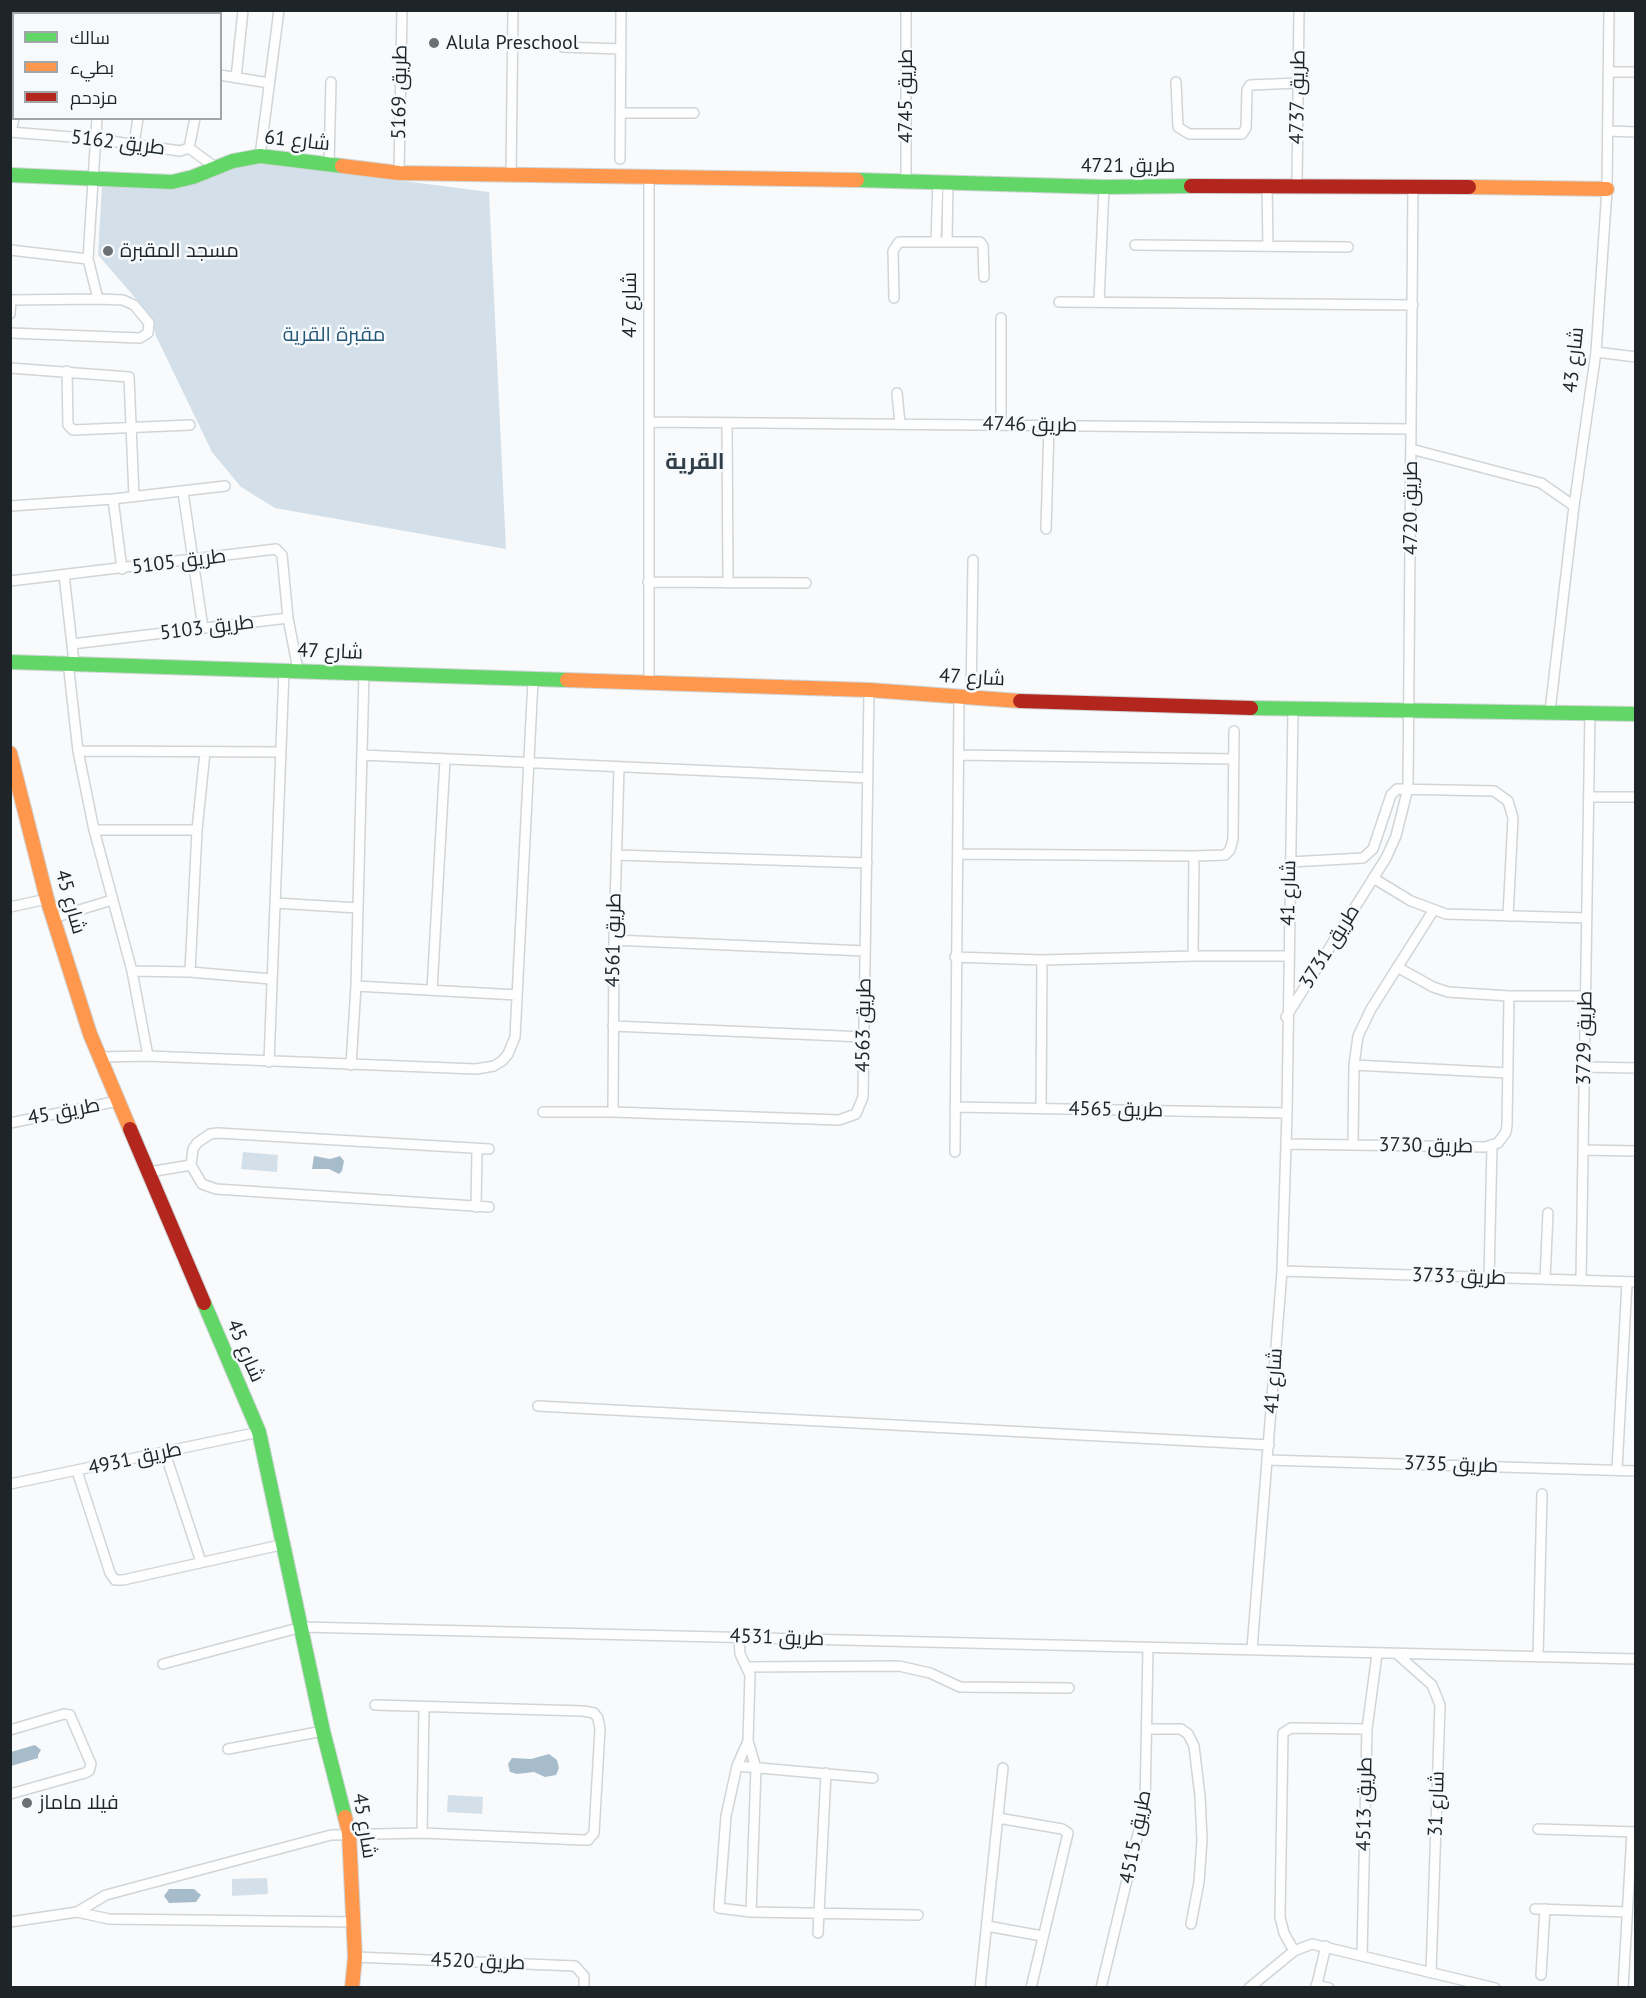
<!DOCTYPE html>
<html>
<head>
<meta charset="utf-8">
<style>
  body { margin:0 }
  #map { position:relative; width:1646px; height:1998px; overflow:hidden; background:#f8fafc; font-family:"PT Sans",Cairo,sans-serif }
  canvas { display:block }
  .frame { position:absolute; inset:0; border:12px solid #1e2529; pointer-events:none }
  .legend { position:absolute; left:12px; top:12px; width:210px; height:108px; box-sizing:border-box; background:#f7fafd; border:2px solid #a0a5a8; margin:0; padding:8px 10px; list-style:none; font-size:18px; color:#1e2529 }
  .legend li { display:flex; align-items:center; gap:12px; height:30px }
  .legend b { width:30px; border:2px solid #a0a5a8 }
</style>
</head>
<body>
<div id="map">
<canvas width="1646" height="1998"></canvas>
<div class="frame"></div>
<ul class="legend">
<li><b style="height:8px;background:#63d668"></b>سالك</li>
<li><b style="height:8px;background:#ff974d"></b>بطيء</li>
<li><b style="height:8px;background:#b3261e"></b>مزدحم</li>
</ul>
</div>
<script>
const g = document.querySelector('canvas').getContext('2d');
g.lineJoin = 'round';
function paint(path, color) {
  g.fillStyle = color;
  g.fill(path, 'evenodd');
}
function shape(rows) {
  const path = new Path2D();
  for (const r of rows) {
    path.moveTo(r[0], r[1]);
    for (let i = 2; i < r.length; i += 2) path.lineTo(r[i], r[i + 1]);
  }
  return path;
}
function trace(path, color, width, dash) {
  g.strokeStyle = color;
  g.lineWidth = width;
  g.lineCap = dash ? 'butt' : 'round';
  g.setLineDash(dash || []);
  g.stroke(path);
}
function label(font, color, halo, rows, align = 'center') {
  g.font = font + ' "PT Sans",Cairo,sans-serif';
  g.lineWidth = 5;
  g.setLineDash([]);
  g.textBaseline = 'middle';
  g.strokeStyle = halo;
  g.fillStyle = color;
  for (const [text, x, y, turn = 0] of rows) {
    g.save();
    g.translate(x, y);
    g.rotate((+turn || 0) * Math.PI / 180);
    g.textAlign = isNaN(turn) ? turn : align;
    if (halo) g.strokeText(text, 0, 0);
    g.fillText(text, 0, 0);
    g.restore();
  }
}
paint(shape([
  [248,161,489,192,506,549,275,508,241,487,212,452,156,336,151,316,98,255,102,186,165,189,194,183],
  [243,1152,278,1155,277,1172,241,1169],
  [448,1795,483,1797,482,1814,447,1812],
  [267,1878,268,1894,232,1896,232,1879]
]), '#d4e0e9');
paint(shape([
  [314,1156,330,1159,340,1156,344,1161,342,1171,339,1174,329,1169,312,1169],
  [35,1745,41,1750,38,1755,38,1758,11,1766,11,1752],
  [549,1754,557,1760,559,1768,556,1775,545,1777,534,1772,517,1774,510,1772,508,1764,512,1758,531,1759],
  [169,1889,194,1889,201,1895,196,1902,169,1903,164,1896]
]), '#a6bccb');
const street = shape([
  [18,14,18,10],
  [100,14,104,10],
  [141,14,141,10],
  [173,14,174,10],
  [208,14,208,10],
  [14,31,14,45],
  [563,47,621,49],
  [1610,72,1636,72],
  [220,75,269,83],
  [236,78,243,10],
  [1176,82,1178,127,1189,134,1242,134,1246,128,1247,90,1250,85,1298,83],
  [621,113,694,113],
  [1608,131,1636,132],
  [10,132,96,139,180,151,189,148],
  [11,132,14,118],
  [134,144,138,118],
  [189,148,215,167],
  [189,148,195,118],
  [260,156,279,10],
  [620,159,621,10],
  [329,164,331,82],
  [399,173,402,10],
  [511,176,513,10],
  [906,181,906,10],
  [1267,184,1268,246],
  [1297,184,1299,10],
  [936,240,938,182],
  [947,240,948,182],
  [1135,245,1348,247],
  [10,250,88,259],
  [894,298,893,251,899,242,980,242,983,246,984,277],
  [10,300,98,299],
  [1059,302,1413,305],
  [1099,302,1104,187],
  [10,314,11,300],
  [10,333,140,338,148,333,149,323,134,305,123,300,98,299,88,259,97,118],
  [1596,352,1636,357],
  [10,368,129,377,134,496],
  [67,371,68,425,73,430,190,425],
  [897,393,900,424],
  [650,422,1411,429],
  [727,423,728,583],
  [1001,425,1001,318],
  [1411,449,1541,483,1574,506],
  [183,492,203,628],
  [113,499,225,486],
  [10,506,113,499,122,569],
  [1046,529,1049,426],
  [64,575,74,662],
  [10,581,276,549,282,555,288,618],
  [648,582,806,583],
  [72,644,288,618,298,670],
  [68,662,78,751,94,830,132,971,148,1056],
  [649,684,649,178],
  [971,699,973,560],
  [1550,711,1574,506,1596,352,1607,189,1609,10],
  [78,751,281,752],
  [362,755,868,778],
  [959,755,1234,759],
  [1589,797,1636,797],
  [94,830,197,830,190,972],
  [197,830,205,752],
  [958,854,1194,856],
  [616,855,867,863],
  [1290,862,1363,858,1373,849,1391,795,1397,789,1494,791,1508,801,1513,818,1508,916],
  [1373,878,1411,901,1446,914,1587,918],
  [275,903,358,908],
  [10,907,47,899],
  [53,918,112,900],
  [614,940,865,951],
  [1193,956,1194,856,1225,855,1230,850,1233,839,1234,731],
  [955,957,1042,960,1193,956,1288,956],
  [1397,967,1433,987,1448,992,1509,996,1585,996],
  [132,971,190,972,271,979],
  [356,986,517,995],
  [432,990,445,760],
  [1286,1017,1386,858,1396,836,1408,788,1413,185],
  [613,1026,864,1037],
  [100,1057,148,1056,476,1069,494,1066,502,1061,508,1054,515,1037,533,680],
  [269,1062,284,670],
  [351,1065,356,986,364,673],
  [1354,1065,1508,1073],
  [1584,1067,1636,1068],
  [955,1107,1287,1113,1282,1271,1252,1649],
  [1041,1109,1042,960],
  [543,1112,613,1112,839,1120,856,1114,863,1097,869,690],
  [613,1112,614,940,619,768],
  [1287,1113,1293,709],
  [10,1123,118,1101],
  [1287,1144,1485,1147,1498,1143,1506,1132,1507,1125,1509,996],
  [1353,1145,1354,1065,1358,1036,1371,1009,1433,911],
  [489,1149,218,1133,210,1134,197,1143,193,1149,191,1165,202,1184,216,1189,489,1207],
  [1583,1150,1636,1151],
  [955,1152,959,698],
  [149,1172,191,1165],
  [476,1207,477,1149],
  [1282,1271,1636,1282],
  [1489,1278,1492,1146],
  [1545,1279,1548,1213],
  [1581,1280,1590,712],
  [538,1406,1269,1445],
  [165,1453,201,1562],
  [1267,1460,1636,1471],
  [1617,1470,1627,1282],
  [77,1471,110,1573,115,1580,123,1580,285,1544],
  [10,1484,259,1432],
  [739,1637,740,1654,750,1675,748,1741,756,1768,751,1912],
  [1397,1654,1432,1685,1440,1705,1431,1973],
  [1538,1657,1542,1494],
  [163,1664,302,1627,1636,1659],
  [747,1667,899,1666,930,1673,960,1687,1069,1688],
  [1147,1729,1181,1729,1188,1734,1194,1746,1200,1796,1202,1840,1199,1882,1191,1924],
  [10,1730,64,1714,70,1715,91,1764,89,1771,85,1773,10,1794],
  [748,1741,737,1766,726,1816,719,1908,751,1912,918,1915],
  [228,1749,323,1731],
  [737,1766,873,1778],
  [998,1818,1062,1829,1068,1833,1031,1988],
  [1538,1829,1636,1832],
  [422,1833,424,1707],
  [1535,1909,1627,1912],
  [77,1912,106,1895,331,1835,422,1833,583,1840,588,1840,594,1833,600,1729,598,1718,594,1713,583,1711,375,1705],
  [10,1922,77,1912,109,1919,353,1922],
  [987,1926,1042,1936],
  [818,1933,826,1773],
  [1294,1951,1284,1933,1280,1917,1283,1733,1291,1728,1367,1729],
  [1362,1956,1367,1729,1377,1654],
  [355,1957,575,1966,584,1976,584,1988],
  [1541,1975,1545,1909],
  [1316,1985,1329,1988],
  [980,1988,1003,1768],
  [1101,1988,1145,1805,1148,1648],
  [1249,1988,1294,1951,1312,1944,1495,1988],
  [1316,1988,1326,1946],
  [1623,1988,1632,1832]
]);
const fast = shape([
  [10,175,172,182,193,177,233,161,260,156,342,166],
  [857,180,1104,187,1191,186],
  [10,662,567,680],
  [1251,708,1636,714],
  [204,1303,259,1432,323,1731,345,1817]
]);
const slow = shape([
  [342,166,399,173,857,180],
  [1469,187,1607,189],
  [567,680,869,690,1020,701],
  [10,753,47,899,90,1034,130,1129],
  [345,1817,349,1833,355,1957,352,1988]
]);
const jam = shape([
  [1191,186,1469,187],
  [1020,701,1251,708],
  [130,1129,204,1303]
]);
trace(street, '#d0d5d8', 12);
trace(fast, '#d0d5d8', 16);
trace(slow, '#d0d5d8', 16);
trace(jam, '#d0d5d8', 16);
trace(street, '#fefeff', 9);
trace(fast, '#63d668', 14);
trace(slow, '#ff974d', 14);
trace(jam, '#b3261e', 14);
for (const [x, y, r, color] of [
  [434,43,6,"#6a7073"],
  [108,251,6,"#6a7073"],
  [27,1803,6,"#6a7073"]
]) {
  const dot = new Path2D();
  dot.arc(x, y, r, 0, 2 * Math.PI);
  g.fillStyle = color;
  g.fill(dot);
  trace(dot, '#f7fafd', 2);
}
label('20px', '#1e2529', '#f7fafd', [
  ["Alula Preschool",446,43],
  ["مسجد المقبرة",120,251],
  ["فيلا ماماز",39,1803]
], 'left');
label('20px', '#1e2529', '#f7fafd', [
  ["طريق 5169",400,92,-89],
  ["طريق 4745",906,96,-90],
  ["طريق 4737",1298,97,-89],
  ["شارع 61",297,141,6],
  ["طريق 5162",118,143,7],
  ["طريق 4721",1128,166],
  ["شارع 47",630,305,-90],
  ["شارع 43",1574,360,-84],
  ["طريق 4746",1030,425,1],
  ["طريق 4720",1411,508,-90],
  ["طريق 5105",179,562,-7],
  ["طريق 5103",207,628,-7],
  ["شارع 47",330,652,2],
  ["شارع 47",972,678,3],
  ["شارع 41",1289,893,-89],
  ["شارع 45",70,902,74],
  ["طريق 4561",614,940,-89],
  ["طريق 3731",1330,947,-58],
  ["طريق 4563",864,1025,-89],
  ["طريق 3729",1585,1038,-89],
  ["طريق 4565",1116,1110,1],
  ["طريق 45",64,1112,-11],
  ["طريق 3730",1426,1146,1],
  ["طريق 3733",1459,1277,2],
  ["شارع 45",245,1351,67],
  ["شارع 41",1274,1381,-86],
  ["طريق 4931",135,1459,-12],
  ["طريق 3735",1451,1465,2],
  ["طريق 4531",777,1638,2],
  ["طريق 4513",1365,1804,-89],
  ["شارع 31",1437,1804,-88],
  ["شارع 45",364,1826,81],
  ["طريق 4515",1136,1837,-79],
  ["طريق 4520",478,1962,2]
]);
label('20px', '#255878', '#f7fafd', [
  ["مقبرة القرية",334,335]
]);
label('bold 22px', '#303f49', '#f7fafd', [
  ["القرية",695,463]
]);
</script>
</body>
</html>
